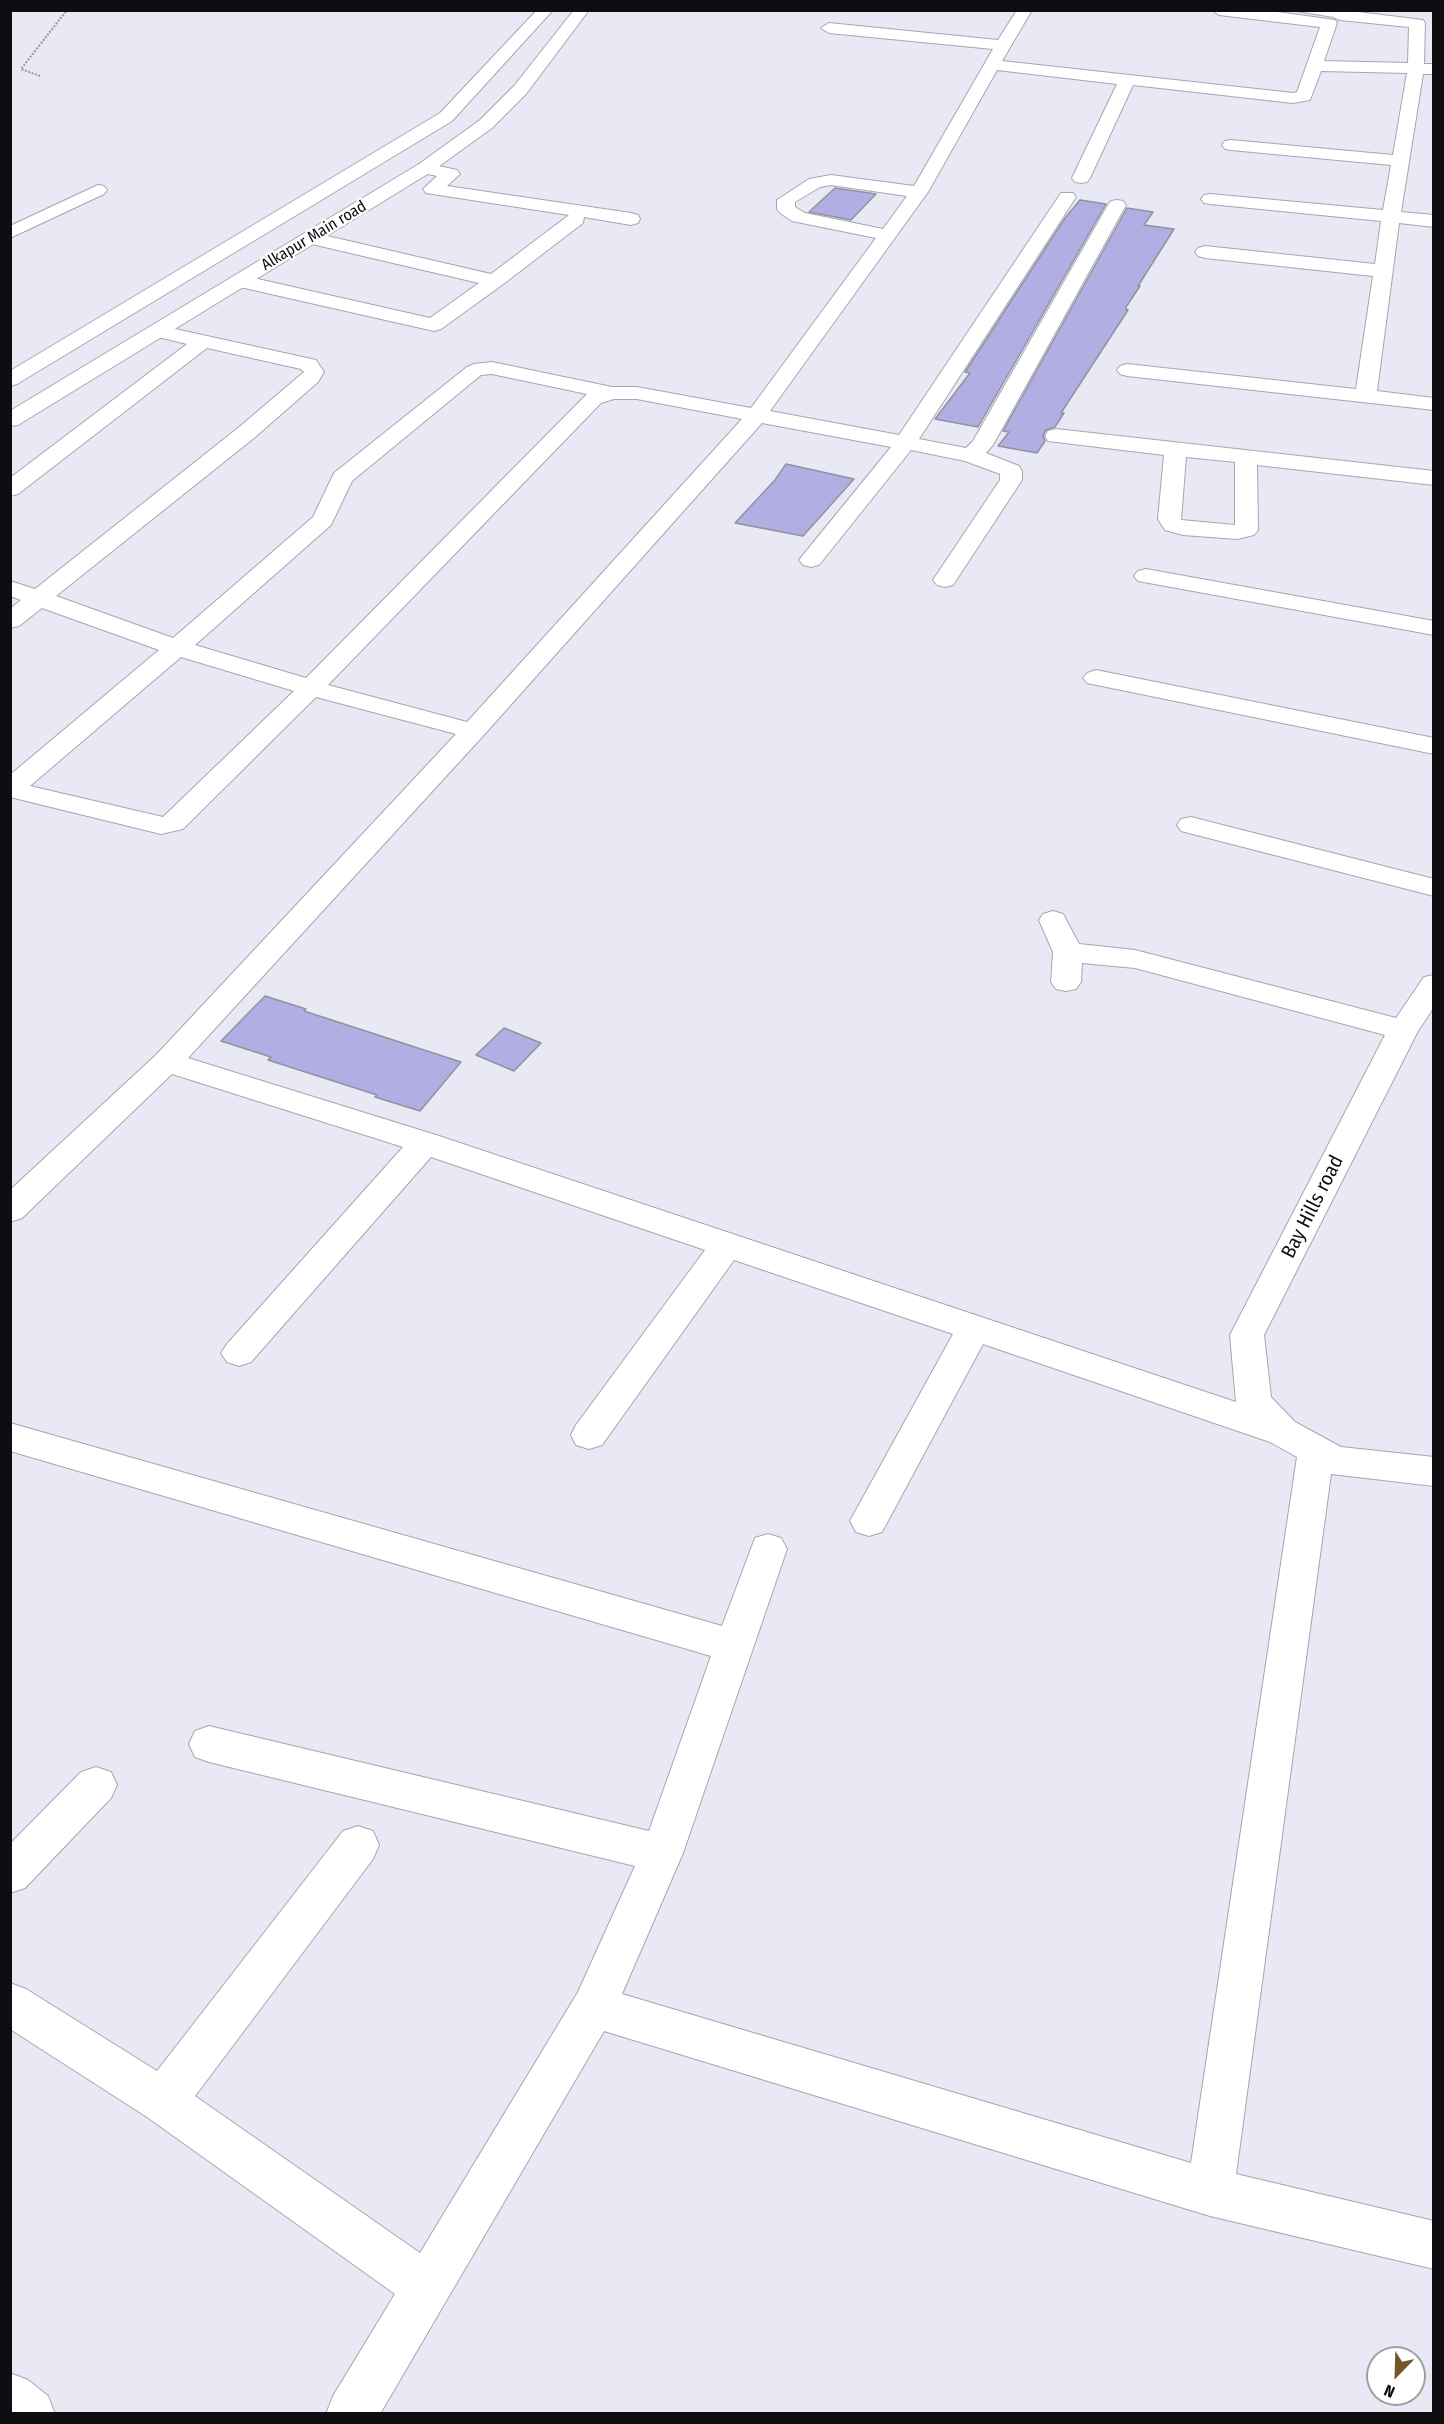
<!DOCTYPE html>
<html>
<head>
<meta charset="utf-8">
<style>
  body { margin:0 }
  #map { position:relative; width:1444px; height:2424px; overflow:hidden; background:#e9e9f6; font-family:"Fira Sans Condensed",sans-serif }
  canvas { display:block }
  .frame { position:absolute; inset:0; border:12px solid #0e0e12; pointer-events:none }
  .north { position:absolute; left:1366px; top:2346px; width:60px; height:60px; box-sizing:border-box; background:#fff; border:2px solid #9f9fa0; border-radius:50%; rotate:203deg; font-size:16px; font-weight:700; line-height:24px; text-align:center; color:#0e0e12 }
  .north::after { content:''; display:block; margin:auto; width:21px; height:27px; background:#74572a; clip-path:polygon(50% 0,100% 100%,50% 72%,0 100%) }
</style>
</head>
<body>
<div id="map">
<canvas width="1444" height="2424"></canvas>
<div class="frame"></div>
<div class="north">N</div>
</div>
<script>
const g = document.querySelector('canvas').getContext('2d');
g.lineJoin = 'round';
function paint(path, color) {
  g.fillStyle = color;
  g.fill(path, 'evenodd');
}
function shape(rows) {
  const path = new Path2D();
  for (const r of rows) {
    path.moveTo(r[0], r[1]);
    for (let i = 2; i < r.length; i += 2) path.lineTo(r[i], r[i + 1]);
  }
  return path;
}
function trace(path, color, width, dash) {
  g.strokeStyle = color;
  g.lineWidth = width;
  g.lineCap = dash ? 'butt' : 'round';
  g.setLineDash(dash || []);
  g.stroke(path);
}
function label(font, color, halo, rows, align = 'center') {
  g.font = font + ' "Fira Sans Condensed",sans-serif';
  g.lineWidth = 4.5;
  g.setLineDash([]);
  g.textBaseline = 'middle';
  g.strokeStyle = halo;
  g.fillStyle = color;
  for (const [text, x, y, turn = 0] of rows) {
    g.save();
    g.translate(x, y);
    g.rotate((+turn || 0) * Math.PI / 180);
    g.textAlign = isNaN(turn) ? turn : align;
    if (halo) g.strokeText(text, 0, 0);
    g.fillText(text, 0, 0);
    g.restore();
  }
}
const building = shape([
  [835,188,876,194,851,220,809,212,835,188],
  [1080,200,1106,204,978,427,935,419,970,373,965,372,1065,218,1080,200],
  [1127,208,1153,212,1144,225,1174,229,1138,286,1140,286,1126,307,1126,309,1128,310,1061,413,1064,413,1055,427,1046,430,1043,435,1045,441,1037,453,998,446,1009,432,1003,431,1127,208],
  [786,464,854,479,803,536,735,523,775,480,786,464],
  [265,996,306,1009,304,1011,461,1062,420,1111,375,1097,377,1095,268,1060,271,1057,221,1041,265,996],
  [504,1028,541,1043,514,1071,476,1055,504,1028]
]);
paint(building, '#b0aee2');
trace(building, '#92919d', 1.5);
const lane = shape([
  [1290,10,1324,10,1345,15,1340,18,1290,10]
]);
const street = shape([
  [1017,10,1032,10,1002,61,1293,93,1297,92,1320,27,1219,15,1212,10,1263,10,1335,20,1337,23,1324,61,1408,63,1409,27,1340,20,1335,18,1332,15,1335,12,1342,10,1423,20,1425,23,1424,64,1434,64,1434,74,1423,74,1401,212,1434,215,1434,227,1399,223,1377,391,1434,398,1434,410,1127,376,1120,374,1117,370,1120,366,1127,364,1356,389,1373,276,1205,258,1198,256,1195,252,1198,248,1205,246,1375,264,1381,221,1210,204,1204,203,1201,199,1204,195,1210,194,1383,210,1391,165,1231,150,1225,149,1222,145,1225,141,1231,140,1393,155,1407,73,1321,71,1310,100,1293,103,1133,85,1090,178,1087,182,1081,183,1075,182,1072,178,1117,84,997,70,928,192,770,411,899,435,1061,193,1073,193,1076,197,919,439,966,448,973,441,1108,205,1111,201,1117,200,1123,201,1126,205,993,445,986,453,1019,466,1022,471,1022,480,953,585,945,587,937,585,933,580,1000,480,1000,474,965,461,911,450,819,565,811,567,803,565,799,560,891,447,762,423,482,737,188,1058,436,1135,1236,1402,1230,1335,1385,1035,1135,968,1082,963,1081,982,1076,989,1066,991,1056,989,1051,982,1053,952,1039,920,1043,914,1053,911,1063,914,1079,944,1135,950,1396,1018,1424,977,1434,975,1434,1007,1418,1031,1264,1335,1271,1397,1295,1422,1341,1447,1434,1457,1434,1486,1331,1474,1236,2174,1434,2221,1434,2269,1210,2216,604,2031,380,2414,326,2414,333,2396,395,2294,147,2117,10,2029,10,1983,26,1989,157,2071,343,1831,358,1826,373,1831,379,1845,373,1859,195,2096,420,2253,578,1992,635,1866,209,1762,195,1757,189,1744,195,1731,209,1726,649,1831,711,1656,10,1451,10,1423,722,1626,755,1538,768,1534,781,1538,787,1549,683,1853,622,1994,1191,2163,1297,1457,1270,1442,983,1344,882,1532,869,1536,856,1532,850,1521,953,1334,734,1260,602,1445,589,1449,576,1445,571,1435,576,1425,705,1250,431,1157,251,1362,239,1366,227,1362,221,1353,227,1344,403,1147,172,1074,22,1218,10,1222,10,1190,156,1055,456,734,316,697,183,829,161,834,10,797,10,775,159,650,42,608,19,626,10,628,10,609,21,600,10,596,10,581,35,589,238,428,304,372,301,369,207,348,18,494,10,496,10,478,187,344,150,335,147,331,150,327,157,325,316,360,324,372,318,382,254,438,56,596,173,638,313,517,334,473,467,367,474,364,492,362,612,387,637,387,751,408,876,238,792,221,780,213,777,209,777,200,809,179,831,175,914,186,993,49,829,33,821,28,829,23,998,40,1017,10],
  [831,185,907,196,883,229,805,213,795,207,795,202,820,187,831,185],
  [492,374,587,394,306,678,195,645,331,525,352,481,481,375,492,374],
  [614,399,637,399,742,419,467,722,328,685,601,403,614,399],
  [181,657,294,691,163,817,30,786,181,657],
  [425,163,457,170,460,174,447,186,631,213,638,215,640,219,638,223,631,225,584,217,583,223,502,285,441,329,434,331,240,287,233,285,230,281,233,277,240,275,430,318,479,283,303,242,301,238,303,234,310,232,491,274,569,215,426,193,423,189,437,176,419,172,416,168,419,164,425,163],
  [98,185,104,186,107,190,104,194,10,238,10,226,98,185],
  [1056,429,1434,471,1434,485,1257,465,1258,530,1254,535,1237,539,1183,535,1165,530,1158,519,1164,455,1048,441,1045,436,1048,431,1056,429],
  [1186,457,1235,462,1235,525,1181,520,1186,457],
  [1146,569,1434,621,1434,635,1138,581,1134,576,1138,571,1146,569],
  [1096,670,1434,738,1434,754,1087,683,1083,678,1087,673,1096,670],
  [1191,817,1434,879,1434,896,1181,831,1177,825,1181,819,1191,817],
  [96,1767,111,1772,117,1785,111,1798,25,1888,10,1893,10,1844,81,1772,96,1767],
  [10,2373,28,2380,48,2396,55,2414,10,2414,10,2373]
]);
const secondary = shape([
  [537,10,553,10,452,121,17,384,10,386,10,371,440,113,537,10],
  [574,10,589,10,526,94,492,128,431,172,18,425,10,426,10,411,419,164,480,120,514,86,574,10]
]);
trace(lane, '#a6a6b2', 2);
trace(street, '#a6a6b2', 2);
trace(secondary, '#a6a6b2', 2);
trace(shape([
  [40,76,21,69,67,10]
]), '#9999a2', 2, [2, 1.5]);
paint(lane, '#fff');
paint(street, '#fff');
paint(secondary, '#fff');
label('16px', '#0e0e12', '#fff', [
  ["Alkapur Main road",314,236,-31]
]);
label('20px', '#0e0e12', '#fff', [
  ["Bay Hills road",1313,1207,-63]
]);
</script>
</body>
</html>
